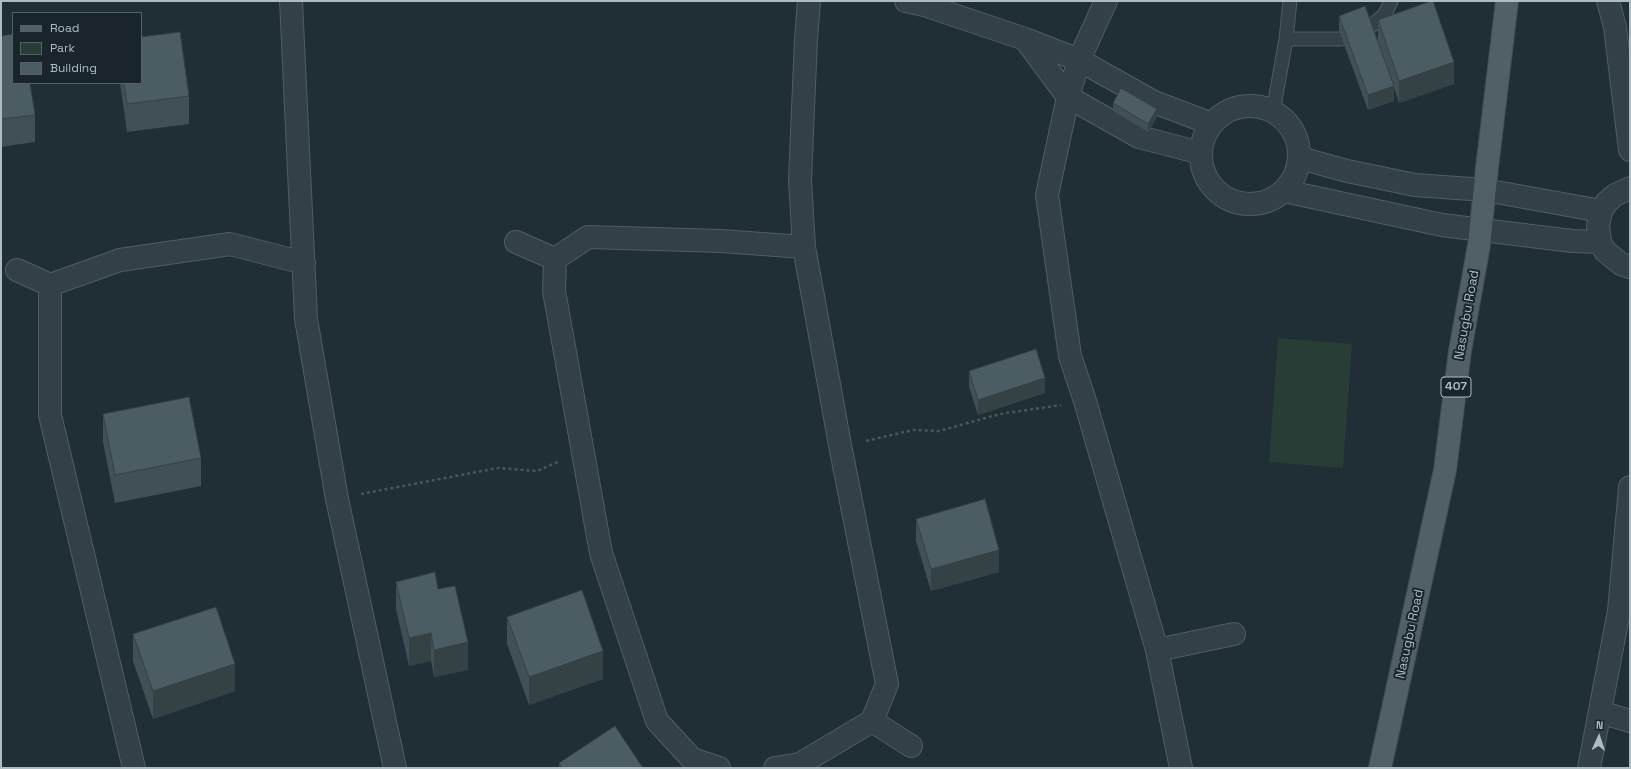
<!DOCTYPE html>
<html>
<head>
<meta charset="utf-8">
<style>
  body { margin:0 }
  #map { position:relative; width:1631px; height:769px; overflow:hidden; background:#202f35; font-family:"Space Grotesk",sans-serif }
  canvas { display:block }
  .frame { position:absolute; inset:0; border:2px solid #adbcc2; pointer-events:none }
  .legend { position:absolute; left:12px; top:12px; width:130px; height:72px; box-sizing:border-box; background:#19252a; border:1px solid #546167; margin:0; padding:5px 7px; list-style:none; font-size:12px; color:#adbcc2 }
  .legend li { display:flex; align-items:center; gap:8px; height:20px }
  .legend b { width:20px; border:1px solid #546167 }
  .north { position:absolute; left:1579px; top:717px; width:40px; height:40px; -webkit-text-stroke:3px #19252a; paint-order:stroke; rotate:3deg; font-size:11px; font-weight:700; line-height:16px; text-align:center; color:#adbcc2 }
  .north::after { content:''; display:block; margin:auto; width:14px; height:18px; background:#adbcc2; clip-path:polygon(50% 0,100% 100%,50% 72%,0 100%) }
</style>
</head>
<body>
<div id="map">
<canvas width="1631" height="769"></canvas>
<div class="frame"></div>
<ul class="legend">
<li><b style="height:5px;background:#516066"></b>Road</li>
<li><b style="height:11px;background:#283d36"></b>Park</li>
<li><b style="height:11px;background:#4b5d63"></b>Building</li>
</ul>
<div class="north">N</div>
</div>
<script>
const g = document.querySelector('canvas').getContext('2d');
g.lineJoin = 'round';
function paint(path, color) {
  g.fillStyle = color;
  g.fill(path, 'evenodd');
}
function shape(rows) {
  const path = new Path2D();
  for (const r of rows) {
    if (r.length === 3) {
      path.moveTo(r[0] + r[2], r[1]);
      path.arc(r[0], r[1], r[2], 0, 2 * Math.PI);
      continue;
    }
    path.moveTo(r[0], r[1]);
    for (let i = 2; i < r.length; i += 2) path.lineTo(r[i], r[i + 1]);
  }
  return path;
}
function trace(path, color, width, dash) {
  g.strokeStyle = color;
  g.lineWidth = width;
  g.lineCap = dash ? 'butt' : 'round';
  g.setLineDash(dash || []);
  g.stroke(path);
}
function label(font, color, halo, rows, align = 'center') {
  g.font = font + ' "Space Grotesk",sans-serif';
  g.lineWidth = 4;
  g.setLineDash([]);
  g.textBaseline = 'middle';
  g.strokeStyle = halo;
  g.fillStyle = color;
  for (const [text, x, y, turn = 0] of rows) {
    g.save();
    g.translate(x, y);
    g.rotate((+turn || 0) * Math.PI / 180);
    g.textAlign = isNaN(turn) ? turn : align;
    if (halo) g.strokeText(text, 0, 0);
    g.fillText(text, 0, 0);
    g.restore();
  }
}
paint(shape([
  [1278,338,1352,344,1343,468,1269,462]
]), '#283d36');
const lane = shape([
  [1368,29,1385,14,1391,1],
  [1286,39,1341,39],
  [1273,112,1286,39,1290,1]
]);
const street = shape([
  [291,1,306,319,337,499,395,768],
  [906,1,924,5,1025,39,1079,60,1154,102,1212,124],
  [1106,1,1079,60,1068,97,1047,195,1070,356,1085,401,1157,650,1181,768],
  [1608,1,1615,27,1630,150],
  [1025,39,1068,97,1139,137,1201,153],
  [1250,155,49],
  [1300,158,1347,171,1415,185,1485,190,1601,211],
  [1630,188,1615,195,1607,202,1601,211,1598,226,1600,242,1605,251,1621,264,1630,267],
  [1284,191,1442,225,1572,241,1600,242],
  [516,242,555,259],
  [17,270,50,285],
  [1157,650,1234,634],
  [1600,712,1630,721],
  [872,721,911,746],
  [134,768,50,415,50,285,120,260,230,244,304,263],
  [719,768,692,759,657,721,601,553,554,291,555,259,588,237,721,241,804,247],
  [775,768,800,764,872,721,887,684,840,445,804,247,800,180,806,39,809,1],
  [1589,768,1619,611,1630,487]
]);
const primary = shape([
  [1380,768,1445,470,1460,351,1479,245,1487,168,1507,1]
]);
trace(lane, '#505e63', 15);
trace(street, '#505e63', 24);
trace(primary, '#3f4c52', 24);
trace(shape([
  [866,441,913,430,939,431,1000,414,1061,405],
  [361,494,498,468,537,471,560,461]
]), '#465955', 2.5, [3, 3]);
trace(lane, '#334045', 13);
trace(street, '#334045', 22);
trace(primary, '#516066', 22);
paint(shape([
  [1339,16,1378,41,1378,20,1454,84,1399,103,1394,87,1394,101,1368,110,1339,31],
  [1,36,35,115,35,142,1,147],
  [120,83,141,83,189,96,189,124,127,132],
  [1113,103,1157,117,1148,132,1113,111],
  [969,371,1045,393,978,415,969,387],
  [103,414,201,458,201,486,115,503,103,442],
  [916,519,999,572,931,591,916,541],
  [396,582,438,589,468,670,434,677,431,661,409,666,396,609],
  [507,617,603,679,529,705,507,644],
  [133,634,235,691,153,719,133,661],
  [559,763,643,768,559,768]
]), '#405055');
paint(shape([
  [1454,62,1454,84,1399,103,1399,81],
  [1394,86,1394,101,1368,110,1368,95],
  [1157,109,1157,117,1148,132,1148,124],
  [1045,378,1045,393,978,415,978,400],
  [999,550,999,572,931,591,931,569],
  [431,633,431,661,409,666,409,638],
  [468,642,468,670,434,677,434,650],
  [603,651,603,679,529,705,529,677],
  [235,664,235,691,153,719,153,691]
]), '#344145');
const building = shape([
  [1431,1,1433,1,1454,62,1399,81,1378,20,1431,1],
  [1365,6,1394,86,1368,95,1339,16,1365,6],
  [180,32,189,96,127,104,124,83,141,83,141,37,180,32],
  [13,34,13,83,30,83,35,115,1,119,1,36,13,34],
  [1121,88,1157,109,1148,124,1113,103,1121,88],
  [1036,349,1045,378,978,400,969,371,1036,349],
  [189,397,201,458,115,475,103,414,189,397],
  [985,499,999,550,931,569,916,519,985,499],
  [435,572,438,589,455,586,468,642,434,650,431,633,409,638,396,582,435,572],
  [582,590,603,651,529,677,507,617,582,590],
  [216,607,235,664,153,691,133,634,216,607],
  [615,726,643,768,562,768,559,763,615,726]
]);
paint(building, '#4b5d63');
trace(building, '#344145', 1);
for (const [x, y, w] of [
  [1456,387,30]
]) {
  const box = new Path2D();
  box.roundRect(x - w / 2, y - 10, w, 20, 3);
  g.fillStyle = '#19252a';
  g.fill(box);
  trace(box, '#adbcc2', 1);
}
label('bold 12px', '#adbcc2', null, [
  ["407",1456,387]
]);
label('13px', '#adbcc2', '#19252a', [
  ["Nasugbu Road",1467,315,-80],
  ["Nasugbu Road",1410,634,-78]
]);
</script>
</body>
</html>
